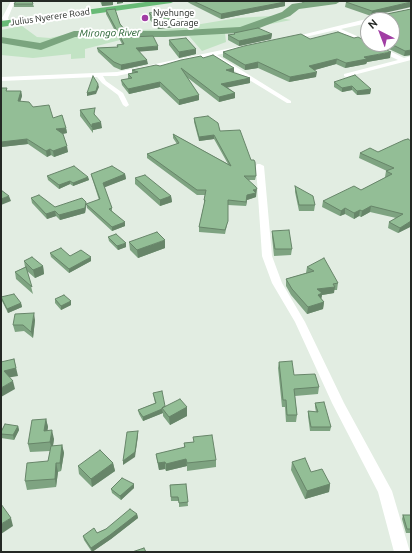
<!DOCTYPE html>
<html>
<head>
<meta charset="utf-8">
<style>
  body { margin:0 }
  #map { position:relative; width:412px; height:553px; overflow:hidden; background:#e2ede2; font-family:Ubuntu,sans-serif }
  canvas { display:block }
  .frame { position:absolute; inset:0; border:2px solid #242824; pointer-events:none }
  .north { position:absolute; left:360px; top:12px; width:40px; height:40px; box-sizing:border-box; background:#fff; border:1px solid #a7a9a7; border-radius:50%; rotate:318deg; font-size:11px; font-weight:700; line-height:16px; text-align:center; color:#242824 }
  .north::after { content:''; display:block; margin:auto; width:14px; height:18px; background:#a13ea4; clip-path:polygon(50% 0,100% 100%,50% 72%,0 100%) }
</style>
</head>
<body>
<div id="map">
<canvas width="412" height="553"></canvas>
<div class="frame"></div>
<div class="north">N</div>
</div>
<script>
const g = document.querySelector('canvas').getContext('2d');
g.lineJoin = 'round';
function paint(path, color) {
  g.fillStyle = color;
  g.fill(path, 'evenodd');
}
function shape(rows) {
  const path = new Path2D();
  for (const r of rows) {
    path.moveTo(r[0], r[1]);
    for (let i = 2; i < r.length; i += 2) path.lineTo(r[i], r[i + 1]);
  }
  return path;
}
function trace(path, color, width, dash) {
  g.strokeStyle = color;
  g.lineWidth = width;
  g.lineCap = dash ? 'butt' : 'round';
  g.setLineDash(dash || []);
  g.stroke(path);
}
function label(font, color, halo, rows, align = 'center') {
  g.font = font + ' Ubuntu,sans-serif';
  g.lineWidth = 4;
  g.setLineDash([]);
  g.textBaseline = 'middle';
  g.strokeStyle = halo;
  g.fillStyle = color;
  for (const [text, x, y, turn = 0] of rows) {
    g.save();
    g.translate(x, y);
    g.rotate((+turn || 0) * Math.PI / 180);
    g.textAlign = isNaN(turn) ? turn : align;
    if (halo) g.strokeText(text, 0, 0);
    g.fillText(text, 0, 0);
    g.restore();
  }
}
paint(shape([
  [271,16,291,20,225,33,226,42,202,51,189,36,128,38,85,49,85,58,71,59,71,54,33,58,1,55,1,30,22,26,37,37,50,38,77,32,171,29,237,18]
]), '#c2e3c4');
trace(shape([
  [302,1,306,5]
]), '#618064', 2);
paint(shape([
  [312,1,341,1,336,4,299,9,290,16,257,29,240,33,165,37,75,37,41,50,1,43,1,37,40,43,74,31,165,31,240,27,282,12,292,4,312,1]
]), '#7ba57f');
paint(shape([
  [11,1,15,1,8,18,10,23,7,25,5,24,2,18,11,1],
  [411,8,411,12,376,20,368,20,368,23,341,29,368,41,368,44,375,44,404,58,411,56,411,60,346,77,344,76,344,74,398,60,336,30,292,40,289,38,411,8],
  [241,46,243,47,243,49,217,55,291,101,291,103,287,103,210,56,117,76,103,76,106,81,123,93,129,105,126,107,123,105,118,95,102,83,97,77,1,81,1,77,117,72,241,46],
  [257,164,260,164,264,166,272,256,282,283,305,322,344,403,392,491,410,552,394,552,378,492,332,403,295,322,272,283,262,256,256,166,257,164]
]), '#fff');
paint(shape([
  [153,1,175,1,171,3,1,27,1,21,153,1]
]), '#68ba76');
paint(shape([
  [16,1,38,1,32,1,34,7,14,7,14,4],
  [100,1,113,1,113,5,102,6],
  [186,1,282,1,285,2,285,6,221,19,191,4],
  [411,1,371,16,345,7,346,2],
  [411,9,411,55,404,56,378,44,392,44,392,20,382,20,382,15],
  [106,10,120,24,131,37,158,50,139,51,148,64,121,70,114,67,98,52,97,48,117,47,117,45,122,44,106,14],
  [149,13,174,27,158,29,150,20],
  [234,33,272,34,271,39,239,46,228,40,228,35,234,34],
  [310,39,390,58,367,62,366,64,345,68,336,64,314,70,316,77,289,82,258,68,245,70,223,57,223,52],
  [169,40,196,54,179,58,169,45],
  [203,58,234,68,234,73,250,78,250,83,227,87,235,93,235,98,219,102,188,78,199,100,179,105,160,87,129,94,122,85,121,80,128,79,128,74,132,73,132,70,160,66],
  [334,82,371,89,370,94,357,95,352,90,342,92,334,87],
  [1,88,7,91,21,91,22,96,20,101,53,118,66,128,67,133,62,134,68,152,54,157,51,155,47,157,28,144,1,147],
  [80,110,95,114,95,116,102,128,93,130,93,133,80,116],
  [194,118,220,131,256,176,255,180,249,180,256,194,256,197,247,200,246,206,228,205,227,225,225,234,199,232,199,227,204,204,204,200,205,195,197,195,147,158,147,154,177,144,173,138,173,134,228,164,214,139,199,141,194,122],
  [411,141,411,227,410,227,398,233,388,228,389,222,396,218,370,212,361,217,359,216,354,219,345,214,340,216,322,207,323,201,361,190,386,177,385,177,386,171,387,171,359,158,360,153,378,152],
  [91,174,125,174,126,179,104,187,112,208,112,211,125,226,112,231,87,208,86,204,99,200,92,178],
  [47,176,88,177,89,180,73,186,70,184,59,189,48,180],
  [135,178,171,196,172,202,160,206,135,184],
  [295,186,315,205,314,211,299,211,295,192],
  [31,198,55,207,86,202,86,207,85,213,60,220,56,216,47,219,32,203],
  [272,231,292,249,291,255,274,256,272,237],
  [108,237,126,247,118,250,109,241],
  [129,242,165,248,138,258,130,250],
  [50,253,70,256,91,261,69,273,51,257],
  [24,261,43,266,44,274,35,278,27,271,33,294,16,279,15,272,25,267],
  [307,267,338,283,337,290,334,290,334,293,322,295,321,299,324,302,323,309,307,314,291,295,286,286,286,279,306,273],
  [1,297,21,303,22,307,8,313,2,301],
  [55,299,71,301,71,305,61,310,55,303],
  [35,320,33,338,24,331,15,332,13,325],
  [279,362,294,375,319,387,318,394,295,396,297,415,296,422,286,422,285,407,282,407,278,368],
  [153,393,165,406,187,407,187,416,170,425,163,416,163,413,143,421,139,414,138,410,155,403],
  [315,403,331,427,330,431,310,431,308,416,308,411,316,412,315,407],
  [46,419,48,427,47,431,54,439,53,446,62,445,64,453,61,471,58,472,56,487,27,490,25,481,48,461,50,451,30,452,28,444],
  [18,426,19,430,14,440,1,438,1,432],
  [193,437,216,460,216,467,187,471,187,466,166,471,165,469,159,470,157,461,156,454,184,448,184,443,194,442],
  [292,462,311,472,330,484,329,492,305,499,291,470],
  [113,463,115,471,92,487,79,474,78,466],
  [134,484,134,488,121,500,112,493,111,489],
  [186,484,188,506,179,507,179,501,171,501,170,485],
  [137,514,138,518,111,539,92,552,84,540,83,536,97,533],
  [403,515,411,515,411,533,406,533,402,519]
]), '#7ea381');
paint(shape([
  [102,1,113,1,113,5,102,6],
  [117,1,123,1,123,3,117,4],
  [285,2,285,6,221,19,221,14],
  [411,2,411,7,371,16,372,11],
  [174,19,174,27,158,29,158,22],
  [272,34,271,39,239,46,239,41],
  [158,46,158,50,136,52,136,48],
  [196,49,196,54,179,58,179,52],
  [411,50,411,55,404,56,405,51],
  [391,52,390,58,367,62,366,64,345,68,346,63,364,57],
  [337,59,336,64,308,72,309,66],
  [147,60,148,64,121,70,121,65],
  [258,62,258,68,245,70,245,65],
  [234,68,234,73,226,70],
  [317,72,316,77,289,82,290,77],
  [250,78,250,83,221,89,221,84],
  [160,82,160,87,129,94,128,89],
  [98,84,99,87,96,94,87,96,87,93],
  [352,86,352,90,342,92,342,88],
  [371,89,370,94,357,95,357,91],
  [21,91,22,96,19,106,18,101],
  [235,93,235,98,219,102,219,97],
  [199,95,199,100,179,105,179,100],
  [101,122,102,128,93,130,93,133,92,127,92,124],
  [66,128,67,133,57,135,56,129],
  [214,135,214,139,199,141,199,137],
  [27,139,28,144,1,147,1,142],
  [67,146,68,152,54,157,53,151],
  [50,149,51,155,47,157,46,151],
  [125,174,126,179,103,188,103,183],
  [88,177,89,180,73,186,73,183],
  [70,181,70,184,59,189,59,185],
  [257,189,256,197,247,200,246,206,246,202,247,195,253,190],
  [9,196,11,201,1,205,1,199],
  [171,196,172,202,160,206,160,200],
  [86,202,86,207,85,213,60,220,59,215],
  [371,206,370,212,361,217,362,211],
  [345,208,345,214,340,216,341,211],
  [360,210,359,216,354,219,354,213],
  [55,211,56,216,47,219,46,214],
  [411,221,410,227,398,233,400,228],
  [125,222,125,226,112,231,112,227],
  [165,240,165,248,138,258,137,250],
  [126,243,126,247,118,250,117,246],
  [91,257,91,261,69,273,69,269],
  [43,266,44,274,35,278,33,270],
  [335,287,334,293,322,295,321,300,317,302,317,289],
  [71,301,71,305,61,310,61,306],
  [324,302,323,309,307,314,308,307],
  [21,303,22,307,8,313,7,309],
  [34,313,35,320,33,338,31,332],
  [14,359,18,376,6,378,4,371],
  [13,381,15,389,1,397,1,388],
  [187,407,187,416,170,425,169,417],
  [162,409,163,413,143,421,143,417],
  [46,419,48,427,46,439,44,431],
  [18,426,19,430,14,440,13,435],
  [52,430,54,439,52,451,50,442],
  [138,431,138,436,135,457,123,465,123,461],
  [62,445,64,453,61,471,60,463],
  [186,459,187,466,166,471,166,464],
  [165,462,165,469,159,470,158,463],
  [56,463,58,472,56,487,55,479],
  [113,463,115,471,92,487,91,479],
  [134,484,134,488,121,500,120,496],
  [330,484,329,492,305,499,307,491],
  [137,514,138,518,111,539,92,552,91,548],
  [11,518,13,526,1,534,1,524]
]), '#678569');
const building = shape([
  [16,1,32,1,33,4,14,4,16,1],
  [193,1,282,1,285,2,221,14,193,1],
  [350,1,411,1,411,2,372,11,346,2,350,1],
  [115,9,120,24,131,37,153,36,158,46,136,48,147,60,121,65,114,62,97,48,118,47,117,45,124,44,106,10,115,9],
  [411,9,411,50,405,51,391,44,392,44,392,27,393,27,392,27,392,20,389,20,393,19,382,15,411,9],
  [162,11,174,19,158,22,149,13,162,11],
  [258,28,272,34,239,41,228,35,235,34,234,33,258,28],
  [338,32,354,38,358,37,368,42,368,44,373,44,391,52,364,57,367,59,346,63,337,59,309,66,317,72,290,77,258,62,245,65,223,52,244,46,301,34,310,39,338,32],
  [186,38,196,49,179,52,169,40,186,38],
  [213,55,234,68,226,70,250,78,221,84,235,93,219,97,181,68,199,95,179,100,160,82,128,89,121,80,132,78,128,74,138,72,132,70,156,65,160,66,181,60,201,56,203,58,213,55],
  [355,75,371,89,357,91,352,86,342,88,334,82,355,75],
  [93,76,98,84,96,91,87,93,93,76],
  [1,88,7,88,6,91,21,91,18,101,29,102,33,107,49,105,53,118,62,115,66,128,56,129,63,134,67,146,53,151,50,149,46,151,27,139,1,142,1,88],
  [95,108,94,114,101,122,92,124,92,127,80,110,95,108],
  [208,116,218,123,220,131,240,130,251,160,254,160,255,162,256,176,244,176,256,187,257,189,253,190,256,193,247,195,246,202,228,200,228,221,225,230,199,227,205,200,204,200,206,190,197,190,147,154,179,143,173,134,231,166,214,135,199,137,194,118,208,116],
  [408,139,411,141,411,221,400,228,389,222,403,214,371,206,362,211,360,210,354,213,345,208,341,211,323,201,354,186,361,190,392,174,386,171,394,168,360,153,370,148,378,152,404,140,408,139],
  [74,166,88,177,73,183,70,181,59,185,47,176,74,166],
  [112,166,125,174,103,183,112,208,109,209,125,222,112,227,86,204,100,199,91,174,112,166],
  [145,175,171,196,160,200,135,178,145,175],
  [295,186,313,196,315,205,299,205,295,186],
  [1,190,9,196,1,199,1,190],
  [39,195,55,207,82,198,86,202,85,208,59,215,55,211,46,214,31,198,39,195],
  [289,230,292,249,275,249,272,231,289,230],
  [157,232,165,240,137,250,129,242,157,232],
  [116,234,126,243,117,246,108,237,116,234],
  [61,248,70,256,81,250,91,257,69,269,50,253,61,248],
  [32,257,43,266,33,270,24,261,32,257],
  [324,258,338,283,333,284,335,287,317,289,322,293,318,295,324,302,308,307,292,289,286,279,314,271,307,267,324,258],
  [26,267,32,287,15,272,26,267],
  [14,294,21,303,7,309,1,297,14,294],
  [64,295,71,301,61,306,55,299,64,295],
  [34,313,31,332,23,325,13,325,15,314,34,313],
  [14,359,16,368,4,371,13,381,1,388,1,362,14,359],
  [292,361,294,375,315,374,319,387,294,389,297,415,287,415,286,400,283,400,279,362,292,361],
  [162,391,165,406,162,408,162,409,143,417,138,410,156,403,153,393,162,391],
  [180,399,187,407,169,417,162,408,180,399],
  [324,402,331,427,311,427,308,411,318,412,315,403,324,402],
  [46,419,44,431,52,430,50,442,28,444,32,420,46,419],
  [5,424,18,426,13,435,1,434,1,432,5,424],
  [138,431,135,452,123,461,127,432,138,431],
  [212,435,216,460,187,463,186,459,166,464,165,462,158,463,156,454,185,447,184,443,194,442,193,437,212,435],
  [62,445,60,463,56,463,55,479,25,481,27,463,48,461,51,446,62,445],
  [100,450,113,463,91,479,78,466,100,450],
  [305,458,311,472,322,469,330,484,307,491,292,462,305,458],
  [122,478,134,484,120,496,111,489,122,478],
  [186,484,188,502,179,503,178,497,171,497,170,485,186,484],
  [1,504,11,518,1,524,1,504],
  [130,509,137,514,110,535,91,548,83,536,94,528,97,533,106,529,130,509],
  [403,515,411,515,411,529,407,529,403,515],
  [144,548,146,552,132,552,144,548]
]);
paint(building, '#93be96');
trace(building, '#678569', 1);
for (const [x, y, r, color] of [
  [145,18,4,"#a13ea4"]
]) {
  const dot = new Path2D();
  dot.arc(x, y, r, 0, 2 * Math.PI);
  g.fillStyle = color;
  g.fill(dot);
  trace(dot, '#fff', 1.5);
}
label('9px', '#242824', '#fff', [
  ["Nyehunge",153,13],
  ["Bus Garage",153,23]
], 'left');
label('9px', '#242824', '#fff', [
  ["Julius Nyerere Road",50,17,-8]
]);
label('italic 10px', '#1c5a28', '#fff', [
  ["Mirongo River",110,33,-1]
]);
</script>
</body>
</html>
